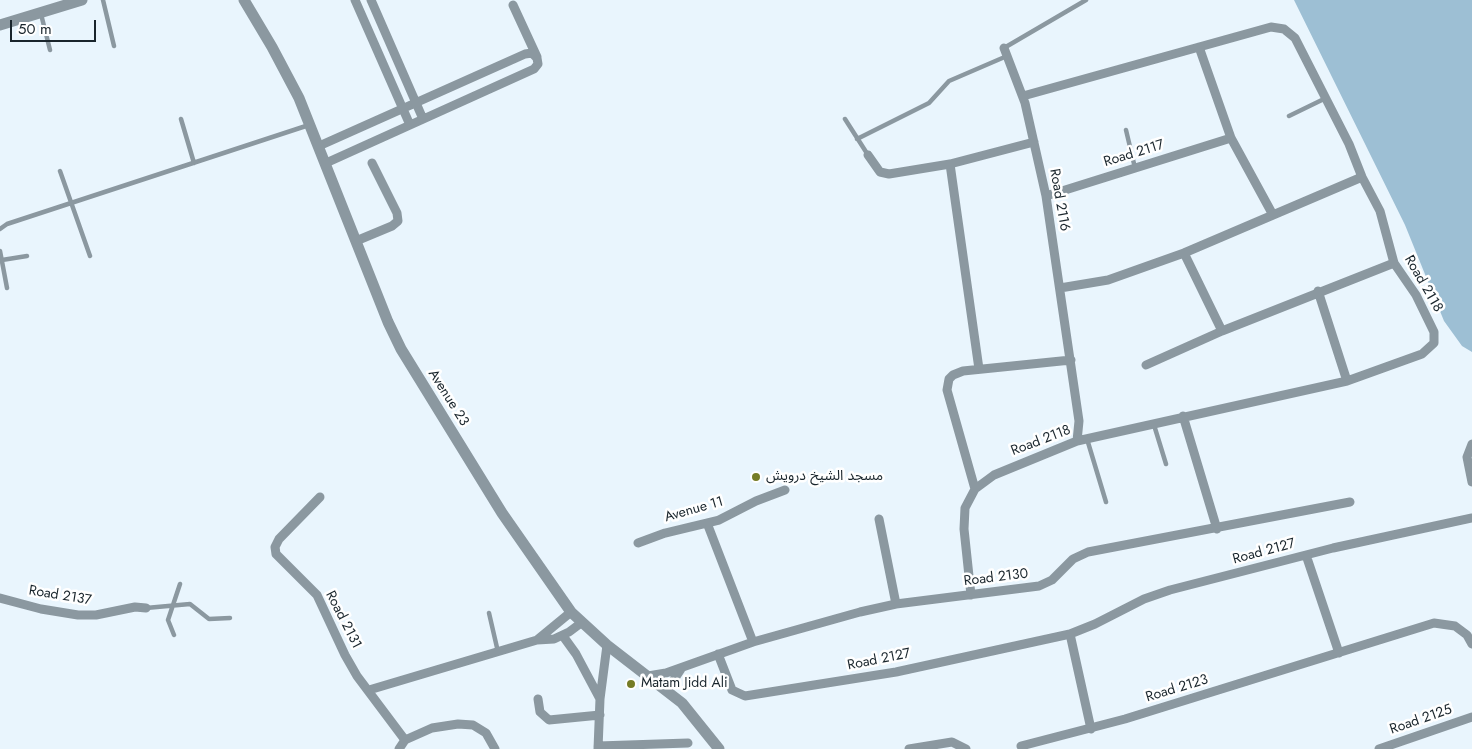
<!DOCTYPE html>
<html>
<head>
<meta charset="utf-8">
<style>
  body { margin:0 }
  #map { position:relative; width:1472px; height:749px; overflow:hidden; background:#e9f5fd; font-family:Jost,sans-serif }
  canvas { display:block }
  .scale { position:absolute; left:10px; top:20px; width:86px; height:22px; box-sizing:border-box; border:2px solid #19252c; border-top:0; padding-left:6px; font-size:15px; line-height:18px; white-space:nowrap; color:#19252c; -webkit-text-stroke:4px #fff; paint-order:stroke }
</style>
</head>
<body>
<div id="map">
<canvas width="1472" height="749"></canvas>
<div class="scale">50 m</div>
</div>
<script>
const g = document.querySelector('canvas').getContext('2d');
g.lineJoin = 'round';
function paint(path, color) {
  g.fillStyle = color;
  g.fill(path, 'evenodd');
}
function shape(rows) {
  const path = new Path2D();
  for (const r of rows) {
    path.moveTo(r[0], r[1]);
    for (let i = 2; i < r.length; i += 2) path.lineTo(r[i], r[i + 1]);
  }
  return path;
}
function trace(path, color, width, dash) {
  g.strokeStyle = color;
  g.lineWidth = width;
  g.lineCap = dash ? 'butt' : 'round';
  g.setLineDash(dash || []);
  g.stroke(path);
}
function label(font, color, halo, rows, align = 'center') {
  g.font = font + ' Jost,"Noto Sans Arabic",sans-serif';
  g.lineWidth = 5;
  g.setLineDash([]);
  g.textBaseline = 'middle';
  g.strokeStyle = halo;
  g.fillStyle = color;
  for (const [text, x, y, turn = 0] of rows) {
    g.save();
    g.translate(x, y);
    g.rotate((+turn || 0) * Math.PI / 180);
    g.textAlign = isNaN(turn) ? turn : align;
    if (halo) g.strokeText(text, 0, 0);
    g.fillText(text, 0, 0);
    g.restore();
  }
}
paint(shape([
  [1294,0,1472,0,1472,352,1462,346,1444,321,1405,225]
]), '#9dbfd4');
trace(shape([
  [103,0,114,46],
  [41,14,50,50],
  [1004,48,1086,0],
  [1289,116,1326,98],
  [181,119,194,163],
  [845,119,868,155],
  [1126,130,1135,168],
  [857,139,929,103,949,81,1007,56],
  [60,171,90,256],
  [0,229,7,224,309,125],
  [0,251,7,288],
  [2,260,27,256],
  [1154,425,1166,464],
  [1087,439,1106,502],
  [146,608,190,604,209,619,230,618],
  [489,613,498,652],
  [174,635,168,620,180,584]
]), '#8b98a0', 4.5);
trace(shape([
  [355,0,410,125],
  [371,0,423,119],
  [513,5,537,57],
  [1199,47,1231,138,1273,215],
  [1004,48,1025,103,1046,196,1079,421,1077,441],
  [319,146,525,54,532,53,537,58,538,64,534,69,326,163],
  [868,155,880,172,889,174,950,164,1034,142],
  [950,164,979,369],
  [1046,196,1231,138],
  [356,241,392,226,398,221,397,213,372,163],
  [1184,253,1222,331],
  [1060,288,1108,280,1184,253,1362,177],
  [1318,291,1347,381],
  [1146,365,1222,331,1394,263],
  [1183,416,1217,529],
  [1472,444,1467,457,1472,482],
  [975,489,947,390,949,379,953,375,963,371,1071,360],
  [320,497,279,539,275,547,276,554,317,595,345,655,357,676,405,740],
  [879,519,896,604],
  [707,523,753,642],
  [638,543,665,533,719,520,756,501,785,490],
  [1306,555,1339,653],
  [971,595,964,529,965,508,975,489,994,475,1077,441,1347,381,1422,354,1434,343,1434,332,1416,295,1394,263,1380,211,1362,177,1349,144,1295,38,1284,29,1271,27,1023,96],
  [0,598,41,609,78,615,96,615,135,607,146,608],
  [1070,634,1091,729],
  [563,636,576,654,600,699,598,749],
  [537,640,571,612],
  [718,654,732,690,745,696,896,672,1070,634,1095,624,1144,599,1170,590,1333,548,1472,518],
  [648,676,666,673,753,642,860,612,896,604,1039,586,1052,580,1073,559,1088,552,1350,502],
  [369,690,537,640,554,639,569,632,581,623],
  [667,690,681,669],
  [538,699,540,712,549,720,600,715],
  [600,699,607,645],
  [598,746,688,743],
  [1021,746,1125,719,1434,623,1455,626,1467,635,1472,644],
  [399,749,405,740,432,728,458,724,473,725,486,733,495,749],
  [909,749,952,742,966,749],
  [1379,749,1472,717]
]), '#8b98a0', 9);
trace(shape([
  [244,0,272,47,299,98,388,322,401,349,502,513,571,612,607,645,682,703,719,749],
  [0,25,82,0]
]), '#8b98a0', 11);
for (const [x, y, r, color] of [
  [756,477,5,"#757c26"],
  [631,684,5,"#757c26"]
]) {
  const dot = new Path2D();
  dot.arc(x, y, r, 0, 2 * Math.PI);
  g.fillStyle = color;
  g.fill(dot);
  trace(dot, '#fff', 2);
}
label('14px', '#19252c', '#fff', [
  ["Road 2117",1134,154,-17],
  ["Road 2116",1059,200,80],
  ["Road 2118",1423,284,60],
  ["Avenue 23",448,398,58],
  ["Road 2118",1041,441,-21],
  ["Avenue 11",694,510,-16],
  ["Road 2127",1264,552,-15],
  ["Road 2130",996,578,-7],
  ["Road 2137",60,596,9],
  ["Road 2131",343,620,63],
  ["Road 2127",879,660,-11],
  ["Road 2123",1177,689,-17],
  ["Road 2125",1421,720,-19]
]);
label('14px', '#19252c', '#fff', [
  ["مسجد الشيخ درويش",766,477],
  ["Matam Jidd Ali",641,684]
], 'left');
</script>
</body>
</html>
